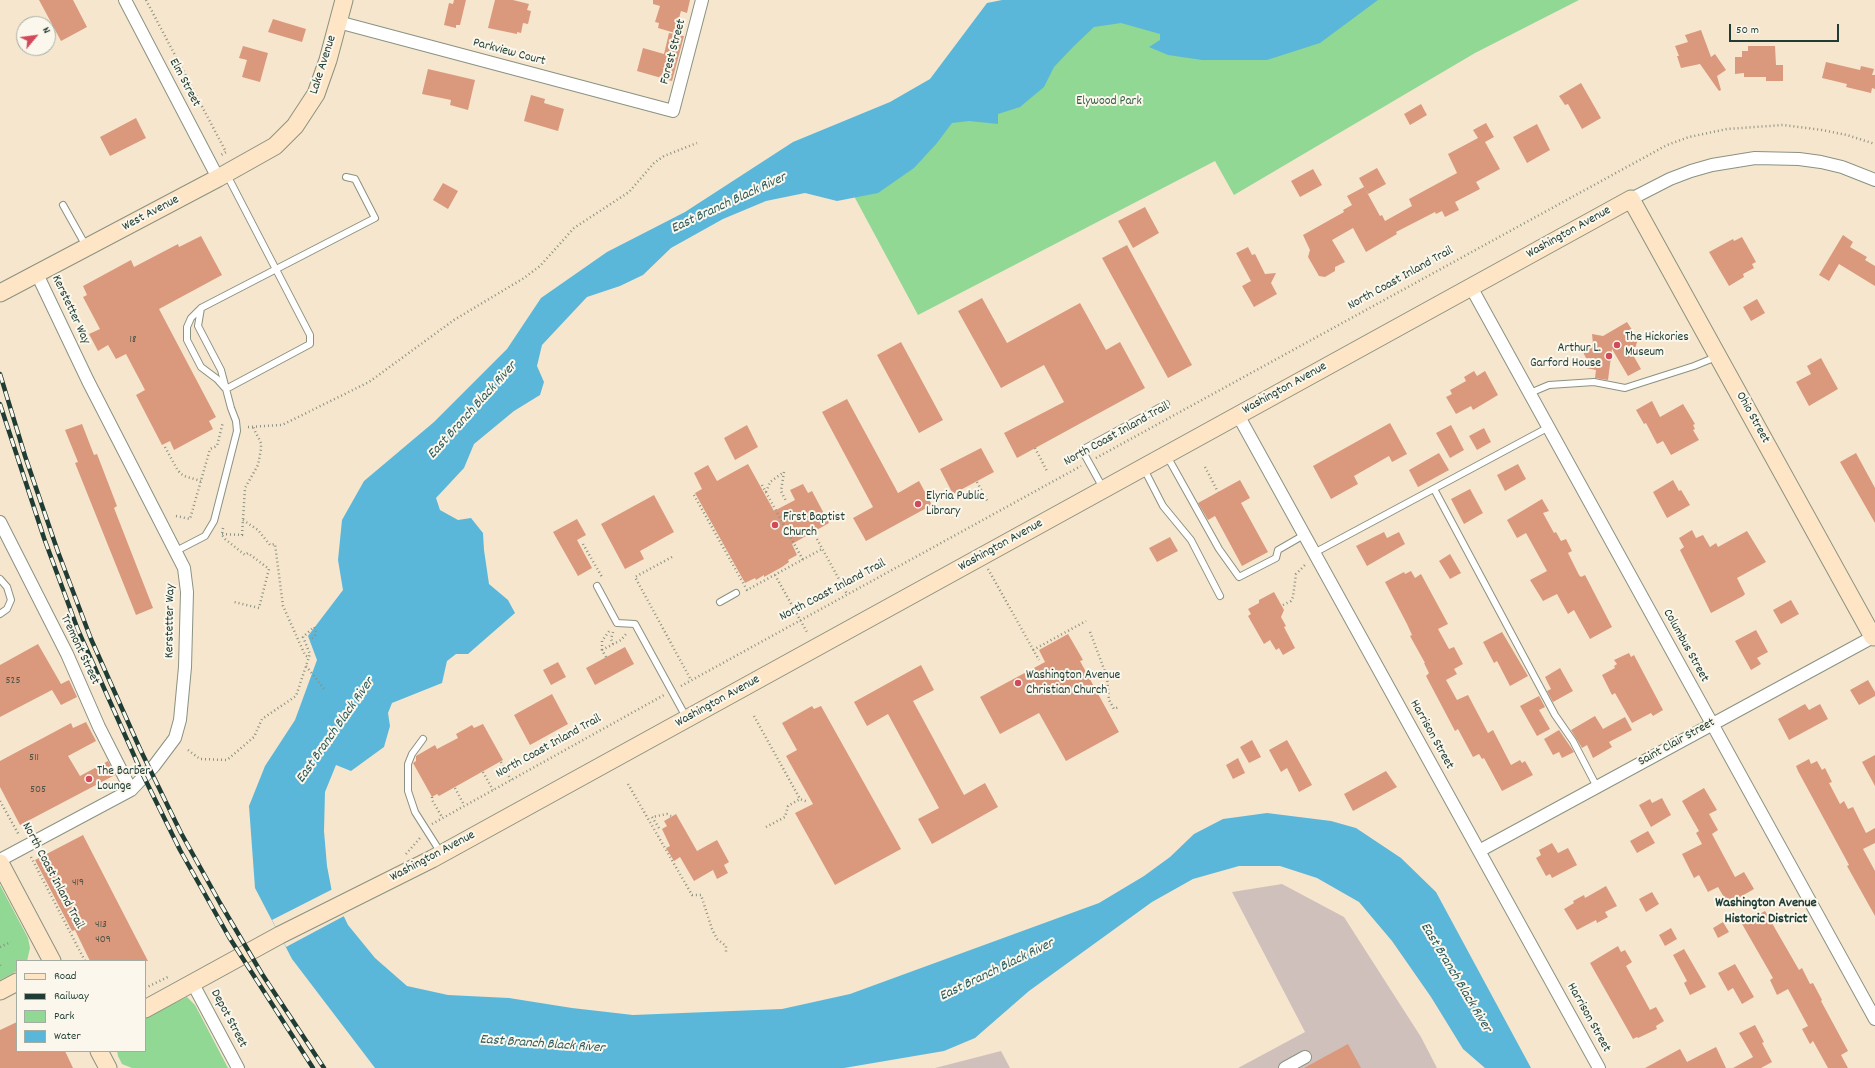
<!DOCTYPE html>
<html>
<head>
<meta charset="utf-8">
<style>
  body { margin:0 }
  #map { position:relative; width:1875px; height:1068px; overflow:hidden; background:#f6e6ce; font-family:Dekko,sans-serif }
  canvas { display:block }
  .legend { position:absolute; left:16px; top:960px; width:130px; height:92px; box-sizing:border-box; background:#fbf7ec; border:1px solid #a3ada2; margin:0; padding:5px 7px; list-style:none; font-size:12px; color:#1f3d34 }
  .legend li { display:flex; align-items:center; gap:8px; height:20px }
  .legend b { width:20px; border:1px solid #a3ada2 }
  .north { position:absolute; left:16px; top:16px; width:40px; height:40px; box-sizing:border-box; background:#fbf7ec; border:1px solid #a3ada2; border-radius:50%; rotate:61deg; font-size:11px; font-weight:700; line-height:16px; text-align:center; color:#1f3d34 }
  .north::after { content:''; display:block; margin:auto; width:14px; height:18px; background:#d1495b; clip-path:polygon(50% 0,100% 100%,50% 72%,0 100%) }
  .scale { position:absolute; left:1729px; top:24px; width:110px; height:18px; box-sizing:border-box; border:2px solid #1f3d34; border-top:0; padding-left:5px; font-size:12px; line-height:14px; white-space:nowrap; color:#1f3d34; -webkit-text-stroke:3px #fbf7ec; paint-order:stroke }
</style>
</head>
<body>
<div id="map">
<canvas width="1875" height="1068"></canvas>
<ul class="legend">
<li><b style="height:5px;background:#fee5c5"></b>Road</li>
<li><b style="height:5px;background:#1f3d34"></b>Railway</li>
<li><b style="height:11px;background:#90d893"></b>Park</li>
<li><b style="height:11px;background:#5bb7d9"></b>Water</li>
</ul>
<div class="north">N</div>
<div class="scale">50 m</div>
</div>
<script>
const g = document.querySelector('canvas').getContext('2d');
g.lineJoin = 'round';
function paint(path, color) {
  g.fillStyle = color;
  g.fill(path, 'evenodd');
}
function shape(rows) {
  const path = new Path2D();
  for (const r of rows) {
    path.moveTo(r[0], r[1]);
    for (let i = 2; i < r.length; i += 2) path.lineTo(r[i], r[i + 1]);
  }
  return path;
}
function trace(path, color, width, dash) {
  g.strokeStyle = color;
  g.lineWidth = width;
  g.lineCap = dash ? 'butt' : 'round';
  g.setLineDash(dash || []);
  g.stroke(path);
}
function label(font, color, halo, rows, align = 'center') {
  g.font = font + ' Dekko,sans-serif';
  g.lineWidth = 4;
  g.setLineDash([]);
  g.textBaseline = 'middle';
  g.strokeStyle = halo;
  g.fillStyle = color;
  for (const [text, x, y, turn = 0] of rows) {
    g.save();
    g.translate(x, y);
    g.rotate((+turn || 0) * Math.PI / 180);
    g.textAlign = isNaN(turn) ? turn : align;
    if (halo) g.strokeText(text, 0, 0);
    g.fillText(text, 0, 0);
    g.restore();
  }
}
paint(shape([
  [1282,884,1344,917,1421,1037,1437,1068,1238,1068,1305,1032,1232,892],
  [1001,1051,1010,1068,935,1068]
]), '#d0c0bc');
paint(shape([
  [1075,0,1579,0,1475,53,1234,195,1215,161,918,315,833,157],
  [0,885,28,938,30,948,27,961,17,961,17,971,0,980],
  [187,997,195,1005,228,1068,132,1068,122,1064,118,1056,117,1051,145,1051,145,1018]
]), '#90d893');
paint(shape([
  [1002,0,1378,0,1320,43,1267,60,1202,60,1168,55,1149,47,1160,40,1160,34,1121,23,1094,27,1074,46,1054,67,1044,87,1020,107,998,114,998,124,969,121,952,123,937,143,914,168,878,193,837,201,805,193,766,201,723,219,671,248,643,275,620,286,587,297,542,345,537,366,544,382,540,395,514,411,474,444,464,468,436,498,440,510,458,520,471,518,483,533,484,550,489,584,508,600,515,613,468,654,456,654,447,661,442,683,392,703,388,713,390,726,384,747,351,771,336,765,325,792,324,831,327,866,332,892,348,925,375,958,407,986,448,995,509,998,572,1008,633,1015,782,1009,850,994,1099,903,1144,876,1170,857,1194,834,1223,819,1267,813,1331,821,1356,828,1401,858,1436,892,1531,1068,1485,1068,1463,1049,1431,997,1392,941,1359,902,1317,878,1280,866,1239,866,1193,879,1152,902,1029,991,975,1038,944,1051,844,1068,375,1068,292,959,255,888,249,806,265,766,295,720,317,660,308,636,343,590,338,560,342,520,364,481,434,422,507,349,541,298,607,252,685,212,793,142,890,102,930,79,987,3]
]), '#5bb7d9');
paint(shape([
  [333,889,346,915,286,947,272,920]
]), '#f6e6ce');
paint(shape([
  [39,0,73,0,87,27,61,41],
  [454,0,466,0,460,25,456,25,456,28,444,25,449,3,453,4],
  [495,0,513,0,529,4,527,10,531,11,528,24,523,23,521,33,517,32,517,34,488,28],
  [653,0,690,0,687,13,681,11,675,33,658,28,659,23,655,22,660,6,653,4],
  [273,19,306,29,302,42,268,32],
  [1701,30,1711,57,1715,54,1726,70,1717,76,1721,90,1719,91,1700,64,1681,68,1677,56,1679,56,1675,46,1688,42,1685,35],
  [669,33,684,36,672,81,637,71,643,48,664,54],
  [243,46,268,53,260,82,242,77,247,60,239,58],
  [1748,46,1775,46,1776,65,1783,65,1783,81,1766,81,1766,77,1744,77,1744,73,1735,74,1735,57,1742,57,1742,51,1748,51],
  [1826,62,1860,70,1861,66,1874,69,1872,75,1875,75,1875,89,1872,88,1871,93,1846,87,1847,84,1822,78],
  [428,69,475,80,468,110,450,105,451,100,422,94],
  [1581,83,1601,118,1582,129,1568,104,1565,105,1559,96],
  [531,95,545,99,544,103,564,109,558,131,524,121],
  [1421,104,1427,115,1410,125,1404,114],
  [136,118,146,138,110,156,100,137],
  [1486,123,1494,137,1485,142,1500,169,1476,182,1480,189,1455,202,1459,210,1445,217,1442,211,1436,214,1435,212,1396,232,1397,234,1366,252,1353,228,1332,240,1345,262,1335,267,1335,271,1325,277,1319,276,1308,257,1310,250,1303,235,1344,212,1343,210,1352,205,1347,196,1364,187,1380,216,1382,215,1385,221,1412,206,1409,199,1457,173,1448,154,1478,138,1473,130],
  [1537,124,1550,150,1527,163,1513,137],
  [1377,168,1386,184,1368,194,1359,178],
  [1313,169,1322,185,1300,197,1291,181],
  [443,183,458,191,448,209,433,200],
  [1145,207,1159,233,1133,248,1118,221],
  [1843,235,1853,242,1850,247,1867,257,1865,260,1875,266,1875,286,1839,264,1829,281,1819,275],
  [201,236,222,275,159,309,216,417,209,421,213,429,174,450,170,441,162,445,136,395,145,390,126,354,116,359,108,345,98,351,89,334,100,329,83,297,87,295,83,286,131,260,134,267,178,244,179,247],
  [1742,237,1756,262,1752,264,1754,268,1743,274,1744,277,1729,286,1709,252,1733,239,1734,241],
  [1127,245,1192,365,1168,378,1102,258],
  [1248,247,1252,255,1255,254,1265,274,1276,273,1271,283,1277,294,1254,307,1242,286,1251,281,1236,253],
  [982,298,1007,343,1080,303,1106,350,1120,342,1145,388,1017,458,1004,433,1064,402,1044,365,1001,388,958,311],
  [1757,299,1765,313,1751,321,1743,307],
  [1627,322,1638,339,1633,355,1641,369,1628,376,1612,349,1608,380,1595,378,1596,370,1586,368,1588,362,1582,350,1593,344,1592,334,1603,336],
  [901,342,943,420,919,433,877,355],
  [1821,358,1838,389,1809,406,1796,382,1811,374,1807,366],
  [1474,371,1477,376,1485,371,1498,395,1473,410,1471,406,1456,414,1446,397,1452,394,1450,390,1466,381,1464,377],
  [847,399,898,493,919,481,932,505,866,541,853,518,873,507,822,412],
  [1652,401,1660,417,1683,404,1695,424,1693,425,1695,429,1693,430,1699,440,1671,455,1663,441,1657,444,1646,423,1644,424,1636,410],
  [1390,423,1407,454,1392,462,1389,456,1354,476,1358,484,1331,499,1313,466],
  [82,424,94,455,97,454,117,506,114,508,153,608,136,615,75,463,78,462,65,430],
  [747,425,758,447,735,460,724,438],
  [1451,425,1464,450,1450,458,1436,433],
  [1484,428,1491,442,1477,450,1469,436],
  [981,448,994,472,953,494,940,469],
  [1439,453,1449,470,1418,487,1409,470],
  [1856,453,1875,488,1875,523,1840,462],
  [748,464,774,511,795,500,790,490,803,484,808,493,812,491,829,523,792,544,797,555,788,560,789,562,782,567,764,577,764,575,756,580,755,578,745,583,695,493,702,489,694,473,708,465,717,481],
  [1518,464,1526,479,1505,491,1497,475],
  [1240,480,1250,498,1241,503,1268,552,1242,566,1215,516,1208,520,1198,503],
  [1673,480,1679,491,1681,490,1690,505,1667,518,1653,492],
  [1470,489,1483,513,1464,524,1451,499],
  [654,495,674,532,640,551,644,559,625,569,601,524],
  [1542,499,1549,511,1543,513,1554,533,1556,532,1561,541,1566,539,1572,551,1568,553,1579,575,1581,577,1585,575,1612,627,1590,639,1574,610,1568,614,1557,594,1543,601,1530,580,1547,571,1526,533,1517,538,1507,520],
  [577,519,586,535,577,540,592,568,578,576,553,532],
  [1692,530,1696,538,1703,535,1710,547,1716,543,1718,547,1747,531,1766,562,1737,578,1745,594,1743,596,1711,613,1680,550,1684,547,1679,538],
  [1384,532,1387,538,1399,532,1405,544,1367,566,1356,546],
  [1170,537,1178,551,1157,562,1149,548],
  [1450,554,1461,573,1450,579,1439,561],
  [1411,571,1415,578,1421,574,1448,624,1438,629,1449,649,1454,647,1463,664,1454,669,1457,674,1446,680,1457,700,1468,695,1488,733,1493,730,1511,765,1520,760,1522,763,1525,761,1533,775,1502,791,1484,758,1482,759,1479,754,1473,757,1458,729,1455,731,1426,676,1429,673,1424,663,1425,663,1410,636,1412,635,1407,624,1385,582,1404,572,1405,574],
  [1274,592,1284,610,1281,617,1286,626,1284,627,1295,648,1283,655,1279,648,1276,650,1270,640,1264,644,1248,616,1251,614,1248,609,1259,603,1259,600],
  [1791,600,1799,614,1781,624,1773,610],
  [1756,630,1768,652,1757,658,1761,664,1751,670,1735,641],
  [1502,632,1528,676,1510,686,1497,661,1494,663,1483,642],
  [1068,634,1083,660,1080,661,1119,732,1066,761,1039,713,1000,734,980,697,1045,662,1039,650],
  [38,644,61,684,69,680,77,697,61,705,52,690,0,717,0,665],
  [625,647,634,664,595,685,586,668],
  [1629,653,1631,657,1634,655,1663,710,1653,716,1651,713,1632,723,1615,693,1612,695,1602,675,1615,668,1614,666,1617,664,1614,660],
  [558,662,566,677,551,685,543,670],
  [921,665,934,690,913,701,964,795,985,783,998,807,932,844,918,819,939,808,888,714,867,726,854,702],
  [1560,668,1573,691,1553,702,1547,691,1551,689,1545,677],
  [1868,680,1875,692,1875,696,1859,705,1850,690],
  [552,694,568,724,530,745,514,715],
  [1539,696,1545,707,1539,710,1550,729,1537,736,1520,706],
  [1805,704,1809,710,1820,704,1828,719,1789,740,1778,719],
  [812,706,814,709,821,706,901,849,835,885,795,813,813,804,786,756,797,750,782,723],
  [1595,716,1603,729,1625,717,1632,730,1609,742,1612,747,1593,758,1587,745,1582,748,1571,730],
  [86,722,96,741,68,756,80,776,108,761,115,775,20,825,0,787,0,761,71,723,73,728],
  [483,724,503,760,439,796,437,794,432,797,413,763,416,761,416,756,435,745,437,749,458,738,456,734,472,725,474,728],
  [1559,730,1574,752,1562,758,1559,752,1553,755,1544,739],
  [1252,740,1261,757,1249,763,1240,747],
  [1287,740,1312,785,1299,792,1287,768,1281,772,1269,750],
  [1875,755,1875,786,1862,762],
  [1238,758,1245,773,1233,779,1226,765],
  [1809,759,1811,764,1817,761,1822,770,1825,768,1832,782,1829,783,1840,804,1844,801,1848,809,1853,807,1866,833,1875,828,1875,843,1863,849,1875,871,1875,916,1847,866,1849,865,1798,771,1796,766],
  [1386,771,1397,787,1353,811,1344,794],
  [1704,788,1717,810,1709,814,1718,830,1712,834,1735,877,1744,872,1754,889,1728,904,1718,887,1708,892,1699,875,1694,878,1682,854,1702,844,1696,833,1699,831,1682,801],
  [1662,798,1671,815,1651,827,1639,805,1650,799,1652,803],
  [676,814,697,851,717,840,729,862,724,865,728,873,717,879,713,870,694,881,680,857,674,861,666,848,670,846,662,829,667,826,664,821],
  [1648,831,1655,843,1637,853,1630,841],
  [83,835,134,934,148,961,90,961,75,930,72,931,35,860],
  [1552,843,1558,853,1568,848,1577,865,1552,878,1550,874,1546,876,1536,858,1541,855,1539,850],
  [1606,886,1617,906,1605,912,1608,917,1597,923,1596,920,1577,930,1564,909,1574,903,1573,901,1584,895,1585,898],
  [1652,892,1659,904,1646,912,1639,899],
  [1765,911,1799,970,1802,968,1810,984,1813,983,1822,1000,1821,1001,1848,1051,1841,1055,1848,1068,1828,1068,1813,1041,1810,1044,1802,1029,1808,1026,1788,989,1777,995,1770,980,1773,978,1742,924],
  [1723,922,1729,932,1718,938,1713,928],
  [1671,928,1677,939,1665,946,1659,935],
  [1618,946,1621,952,1625,950,1632,962,1626,966,1650,1010,1656,1007,1664,1021,1656,1026,1657,1029,1638,1038,1637,1037,1633,1039,1590,963],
  [1684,949,1706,987,1690,995,1684,983,1687,981,1673,955],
  [1735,964,1754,997,1742,1004,1733,988,1728,991,1718,973],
  [17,1022,17,1051,65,1051,73,1068,0,1068,0,1030],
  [1755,1025,1764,1042,1762,1043,1772,1062,1761,1068,1733,1068,1753,1057,1739,1033],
  [1348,1044,1361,1068,1304,1068],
  [1716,1047,1726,1068,1645,1068,1680,1049,1687,1062]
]), '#da997d');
const lane = shape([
  [63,205,86,246],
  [201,308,191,318,187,327,187,340,201,367,217,379,225,388],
  [226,389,221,370,198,326,201,308,375,218,355,179,346,177],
  [1530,393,1549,385,1594,382,1625,388,1694,366,1716,357],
  [1167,456,1219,549,1239,577,1276,558,1278,550,1304,535],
  [1144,469,1163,506,1191,540,1220,596],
  [1103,488,1082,450,1166,404],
  [1434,489,1555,715,1573,741,1597,787],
  [176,551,205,536,214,521,237,431,236,421,231,408,226,389,310,344,310,335,227,175],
  [1314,553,1549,427],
  [0,579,7,587,11,600,7,609,0,614],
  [597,586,617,623,635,624,686,717],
  [720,602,736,593],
  [423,739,412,754,408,764,408,791,415,812,441,853]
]);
const street = shape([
  [125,0,218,178],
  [338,22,673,111,702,0],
  [1631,199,1670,179,1691,171,1712,165,1755,158,1799,159,1821,162,1842,167,1875,180],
  [1471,287,1875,1019],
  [1238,415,1599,1068],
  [0,522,67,654,99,727,131,790],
  [1479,851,1873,637],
  [0,860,131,790,154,766,175,738,180,720,185,667,187,592,184,568,88,381,37,274],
  [193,984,238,1068],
  [1285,1068,1305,1057]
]);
const secondary = shape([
  [0,293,218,178,275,146,295,126,316,94,328,60,344,0],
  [0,863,52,961],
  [0,991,17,982],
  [145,1009,280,935,432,859,1631,199,1873,637,1875,636],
  [99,1051,108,1068]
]);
trace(lane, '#8a9281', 8);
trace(street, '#8a9281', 14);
trace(secondary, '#8a9281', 19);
trace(shape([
  [146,0,226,152,221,155],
  [248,427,282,425,369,382,454,320,524,278,540,266,574,228,629,192,654,163,664,156,697,143],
  [165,447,177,469,180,473,184,476,201,481],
  [1035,448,1047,471],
  [1096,458,1667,145,1689,137,1727,129,1783,125,1822,130,1847,135,1875,144],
  [1205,467,1218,492],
  [784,472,781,491,786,501],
  [977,482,988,502],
  [762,485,803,560],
  [766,492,770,482,784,472],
  [694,495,747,590,822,549],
  [176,516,190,519,210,449,217,446,223,422],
  [243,520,258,530,270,545,275,544,283,606,305,655,309,658],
  [223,528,222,535,225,539,245,555,248,553,269,569,259,608,234,602],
  [222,534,242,535,245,488,258,465,261,449,261,443,253,427],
  [817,539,847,594],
  [583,544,602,577],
  [672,557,635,577,691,680],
  [988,569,1039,660],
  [775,575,808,634],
  [1283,605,1291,601,1293,597,1296,574,1306,564],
  [613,632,611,639,613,644],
  [1090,632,1107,677,1109,700,1114,709,1119,707],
  [602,650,602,641,610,630],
  [1033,650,1086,621],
  [606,657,602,650,621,640,626,634],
  [306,666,325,690],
  [681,686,1081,466],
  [754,716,800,799,808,802],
  [188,750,200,759,227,760,254,737,262,719,296,696,310,654,303,637,314,627,316,632,315,636,311,639],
  [501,762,511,780],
  [483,772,493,790],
  [628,784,692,895,701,895,712,929,717,939,726,946,726,952],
  [455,788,464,805],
  [432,797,432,800,442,817],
  [0,801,19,835],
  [432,824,664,695],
  [766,827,785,817,788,806,800,799],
  [659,828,652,817,667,814,671,816],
  [406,854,420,838],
  [31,857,85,961],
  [0,947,11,942],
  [0,965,1,967],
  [145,988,168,977]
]), '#8a9281', 2.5, [1, 3]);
trace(lane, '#fff', 6);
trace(street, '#fff', 12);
trace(secondary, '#fee5c5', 17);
const rail = shape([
  [0,374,25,456,58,552,91,639,140,749,181,833,220,903,262,974,324,1068],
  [0,404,44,538,78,630,141,771,180,850,229,937,313,1068]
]);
trace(rail, '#1f3d34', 4.5);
trace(rail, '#fbf7ec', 3, [9]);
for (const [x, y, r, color] of [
  [1617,345,4,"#d1495b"],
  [1609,356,4,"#d1495b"],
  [918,504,4,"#d1495b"],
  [775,525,4,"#d1495b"],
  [1018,683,4,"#d1495b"],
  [89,779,4,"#d1495b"]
]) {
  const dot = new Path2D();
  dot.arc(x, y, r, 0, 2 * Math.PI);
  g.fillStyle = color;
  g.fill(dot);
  trace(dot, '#fbf7ec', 1.5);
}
label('11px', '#4e5446', null, [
  ["18",133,340],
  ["525",13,681],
  ["511",34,758],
  ["505",38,790],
  ["419",78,883],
  ["413",101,925],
  ["409",103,940]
]);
label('13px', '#1f3d34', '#fbf7ec', [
  ["Forest Street",674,52,-75],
  ["Parkview Court",509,53,15],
  ["Lake Avenue",324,65,-72],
  ["Elm Street",184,83,62],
  ["West Avenue",151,214,-28],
  ["Washington Avenue",1569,233,-29],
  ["North Coast Inland Trail",1401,279,-29],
  ["Kerstetter Way",70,310,65],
  ["Washington Avenue",1285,389,-29],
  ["Ohio Street",1752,418,61],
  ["North Coast Inland Trail",1117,435,-29],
  ["Washington Avenue",1001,546,-29],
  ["North Coast Inland Trail",833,591,-28],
  ["Kerstetter Way",171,621,-89],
  ["Columbus Street",1685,646,61],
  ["Tremont Street",79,650,65],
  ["Washington Avenue",718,702,-29],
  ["Harrison Street",1431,735,61],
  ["Saint Clair Street",1677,743,-29],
  ["North Coast Inland Trail",549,747,-29],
  ["Washington Avenue",433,857,-28],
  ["North Coast Inland Trail",52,876,62],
  ["Harrison Street",1588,1018,61],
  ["Depot Street",228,1019,62]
]);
label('13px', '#365c47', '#fbf7ec', [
  ["Elywood Park",1109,102]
]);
label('13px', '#1f3d34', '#fbf7ec', [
  ["The Hickories",1625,338],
  ["Museum",1625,353],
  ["Arthur L.",1601,349,"right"],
  ["Garford House",1601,364,"right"],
  ["Elyria Public",926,497],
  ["Library",926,512],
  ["First Baptist",783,518],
  ["Church",783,533],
  ["Washington Avenue",1026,676],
  ["Christian Church",1026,691],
  ["The Barber",97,772],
  ["Lounge",97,787]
], 'left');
label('italic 14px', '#2e5c5d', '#fbf7ec', [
  ["East Branch Black River",729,204,-25],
  ["East Branch Black River",473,411,-48],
  ["East Branch Black River",336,731,-55],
  ["East Branch Black River",997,971,-26],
  ["East Branch Black River",1455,978,59],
  ["East Branch Black River",542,1045,4]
]);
label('bold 14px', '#1f3d34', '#fbf7ec', [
  ["Washington Avenue",1766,904],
  ["Historic District",1766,920]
]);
</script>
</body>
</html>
